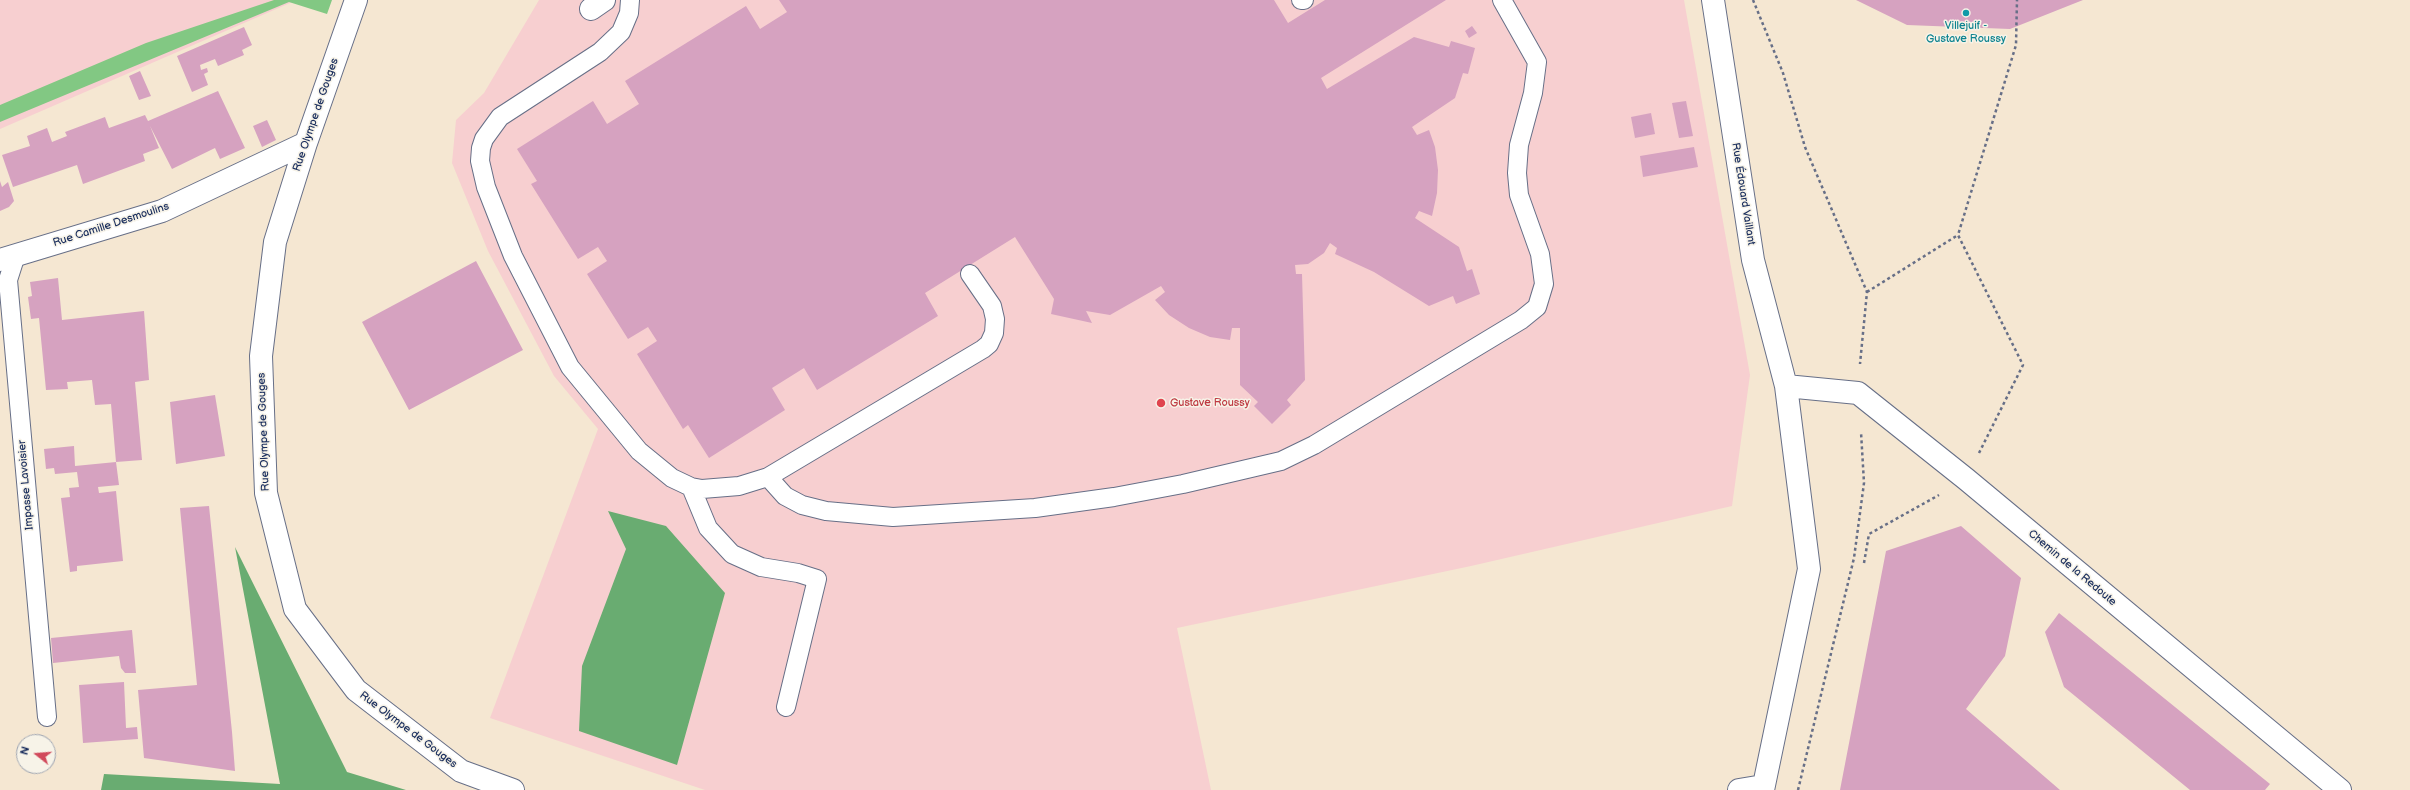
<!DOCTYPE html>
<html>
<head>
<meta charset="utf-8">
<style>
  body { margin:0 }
  #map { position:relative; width:2410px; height:790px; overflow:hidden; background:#f5e7d2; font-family:"Balsamiq Sans",sans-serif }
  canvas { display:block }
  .north { position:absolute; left:16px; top:734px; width:40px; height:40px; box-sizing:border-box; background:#f7f3e8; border:1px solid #9fa5b1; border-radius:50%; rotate:287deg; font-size:11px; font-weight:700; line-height:16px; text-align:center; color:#1b2f5e }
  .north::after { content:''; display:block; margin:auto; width:14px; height:18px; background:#d1495b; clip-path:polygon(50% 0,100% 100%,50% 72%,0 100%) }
</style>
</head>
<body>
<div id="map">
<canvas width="2410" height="790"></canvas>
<div class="north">N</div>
</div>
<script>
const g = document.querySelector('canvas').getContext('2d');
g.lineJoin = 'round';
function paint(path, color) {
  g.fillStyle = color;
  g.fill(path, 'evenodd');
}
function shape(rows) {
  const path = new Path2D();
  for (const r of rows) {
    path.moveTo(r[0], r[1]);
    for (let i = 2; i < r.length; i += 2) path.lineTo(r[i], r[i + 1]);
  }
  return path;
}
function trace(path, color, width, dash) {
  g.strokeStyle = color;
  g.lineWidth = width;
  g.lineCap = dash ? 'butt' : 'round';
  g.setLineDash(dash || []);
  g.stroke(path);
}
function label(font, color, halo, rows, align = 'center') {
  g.font = font + ' "Balsamiq Sans",sans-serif';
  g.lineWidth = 3;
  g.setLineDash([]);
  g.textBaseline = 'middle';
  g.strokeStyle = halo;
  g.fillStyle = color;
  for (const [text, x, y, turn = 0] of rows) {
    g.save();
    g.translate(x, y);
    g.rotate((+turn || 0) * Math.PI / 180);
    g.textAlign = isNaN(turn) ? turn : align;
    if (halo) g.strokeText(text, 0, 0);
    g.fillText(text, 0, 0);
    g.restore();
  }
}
paint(shape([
  [0,0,297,0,0,129],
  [539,0,1684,0,1750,375,1732,506,1471,566,1177,628,1211,790,705,790,490,718,598,429,554,376,488,251,452,163,456,120,484,93]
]), '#f7cfd0');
paint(shape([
  [274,0,332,0,327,14,289,2,0,122,0,105,146,43]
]), '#82c883');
paint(shape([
  [608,511,666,526,725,593,677,765,579,731,582,666,626,549],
  [235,547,347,772,406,790,101,790,104,774,280,784]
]), '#69ac71');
paint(shape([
  [779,0,1274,0,1288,23,1325,0,1446,0,1321,78,1327,89,1414,37,1449,47,1451,41,1475,48,1468,74,1463,73,1455,98,1412,127,1417,135,1429,130,1435,147,1438,170,1437,193,1432,216,1419,211,1415,218,1459,247,1467,271,1472,269,1480,294,1456,304,1453,296,1429,306,1374,272,1335,254,1337,248,1330,243,1324,253,1308,264,1295,265,1296,274,1302,274,1305,380,1287,400,1291,405,1272,424,1254,406,1258,402,1240,385,1240,328,1232,328,1230,340,1210,337,1189,328,1169,315,1155,300,1165,292,1161,286,1110,315,1086,311,1092,323,1051,314,1054,299,1015,237,925,293,938,316,817,390,804,368,772,388,785,410,709,458,688,425,683,429,637,354,657,341,648,327,628,339,587,274,607,261,598,247,578,259,531,184,537,181,517,149,593,101,607,124,639,104,625,81,746,6,760,29,787,12],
  [1856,0,2083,0,2010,29,1907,25],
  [1472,26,1477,33,1469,38,1465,31],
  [244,27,252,45,242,50,244,55,218,66,215,59,200,65,201,70,207,68,208,72,204,74,208,85,192,92,177,56],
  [140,71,151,96,139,100,129,76],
  [218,91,245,148,220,159,215,148,172,169,150,126,159,148,143,154,145,161,83,184,77,165,13,187,2,155,30,146,27,136,47,128,52,142,67,136,65,132,105,117,109,128,145,115,148,121],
  [1686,101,1693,136,1679,138,1672,103],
  [1651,113,1655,134,1635,138,1631,117],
  [267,120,276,140,262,147,253,126],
  [1694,147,1698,167,1643,177,1640,156],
  [0,181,2,187,8,182,14,201,9,207,0,211],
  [476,261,523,350,409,410,362,322],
  [58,278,62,320,144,311,149,380,135,382,142,460,116,462,111,404,95,405,92,380,67,382,68,389,46,390,39,318,31,319,28,297,32,296,30,282],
  [215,395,225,456,176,464,170,402],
  [74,446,75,466,116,462,119,485,98,487,99,493,116,491,123,561,77,566,77,571,70,572,61,498,70,497,69,488,79,487,77,472,55,474,54,468,46,469,44,449],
  [209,506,232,732,235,771,144,758,138,690,197,685,180,508],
  [1961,526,2021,578,2005,656,1966,709,2060,790,1840,790,1886,551],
  [2059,613,2270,784,2265,790,2190,790,2064,687,2045,632],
  [132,630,136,673,125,673,121,668,119,656,53,663,51,638],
  [124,682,126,728,137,727,138,739,83,743,79,685]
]), '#d6a2c0');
const lane = shape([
  [630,0,629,13,621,32,600,52,500,117,484,139,481,148,480,161,486,187,513,256,570,367,639,451,672,478,691,487,702,489,739,486,768,477,983,349,989,344,994,333,995,319,992,306,970,274],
  [1301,0,1304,0],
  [16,255,8,280,47,717],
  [768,477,785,496,802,505,826,511,893,517,1035,508,1114,497,1183,484,1281,461,1314,445,1521,320,1537,307,1544,284,1540,254,1519,195,1517,173,1519,145,1533,93,1537,62,1502,0],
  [691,487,708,528,732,554,761,567,798,573,817,579,786,707]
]);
const street = shape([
  [356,0,306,143,275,242,261,356,266,493,295,609,356,690,461,771,513,790],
  [1713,0,1753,260,1786,386,1809,569,1763,790],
  [591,9,604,0],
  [0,260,162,211,306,143],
  [1786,386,1858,393,1966,479,2340,790],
  [1739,790,1763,786]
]);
trace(lane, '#676f87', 20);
trace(street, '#676f87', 24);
trace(shape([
  [1753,0,1783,73,1805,147,1867,292,1860,364],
  [1867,292,1958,235],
  [1979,453,2023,365,1958,235,2016,45,2017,0],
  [1864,563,1869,534,1939,495],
  [1798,790,1854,558,1864,483,1861,432]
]), '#676f87', 2.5, [3, 3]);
trace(lane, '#fff', 18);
trace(street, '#fff', 22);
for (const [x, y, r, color] of [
  [1966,13,4,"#0f9aa8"],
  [1161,403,5,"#e0444e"]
]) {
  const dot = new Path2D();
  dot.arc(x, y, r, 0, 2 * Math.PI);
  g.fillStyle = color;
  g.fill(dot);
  trace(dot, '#f7f3e8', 1.5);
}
label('11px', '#0d838f', '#f7f3e8', [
  ["Villejuif -",1966,26],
  ["Gustave Roussy",1966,39]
]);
label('11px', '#1b2f5e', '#f7f3e8', [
  ["Rue Olympe de Gouges",316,115,-71],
  ["Rue Édouard Vaillant",1743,194,81],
  ["Rue Camille Desmoulins",111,225,-18],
  ["Rue Olympe de Gouges",264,432,-92],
  ["Impasse Lavoisier",26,485,-95],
  ["Chemin de la Redoute",2072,568,40],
  ["Rue Olympe de Gouges",408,730,37]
]);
label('11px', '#be3a42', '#f7f3e8', [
  ["Gustave Roussy",1170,403]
], 'left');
</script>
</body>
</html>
